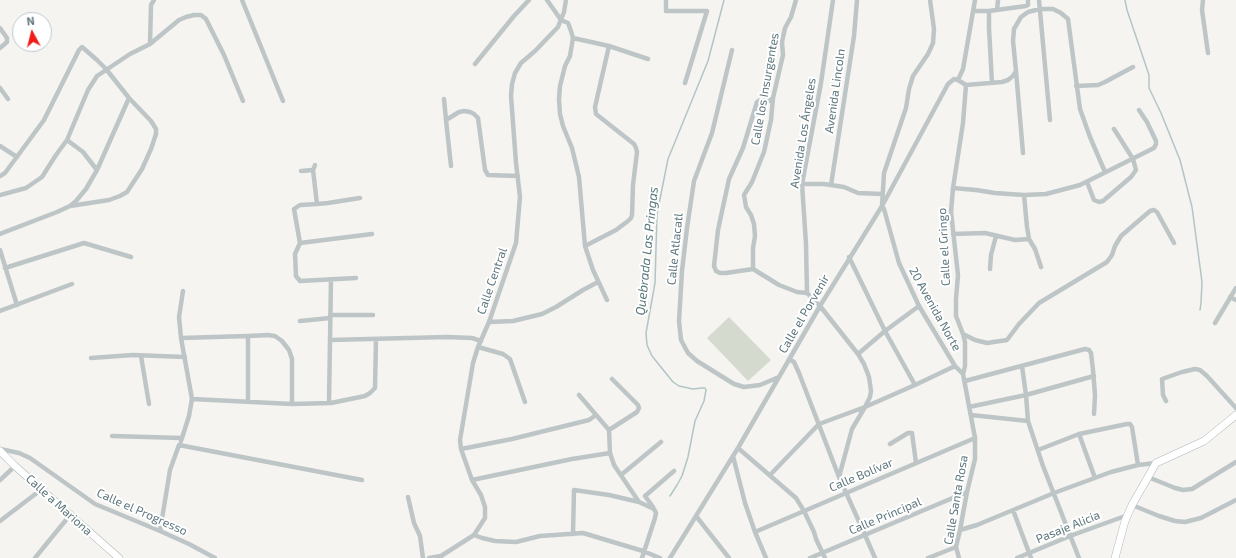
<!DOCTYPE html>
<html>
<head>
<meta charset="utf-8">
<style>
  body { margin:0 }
  #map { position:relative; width:1236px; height:558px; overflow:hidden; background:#f5f4f0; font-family:"Exo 2",sans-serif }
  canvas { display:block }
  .north { position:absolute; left:12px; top:12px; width:40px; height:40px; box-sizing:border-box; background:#fff; border:1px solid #bec8cb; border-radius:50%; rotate:353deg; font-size:11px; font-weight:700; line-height:16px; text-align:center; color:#5d767d }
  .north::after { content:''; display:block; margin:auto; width:14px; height:18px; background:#ee1e17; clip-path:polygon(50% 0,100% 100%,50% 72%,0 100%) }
</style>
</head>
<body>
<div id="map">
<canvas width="1236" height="558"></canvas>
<div class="north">N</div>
</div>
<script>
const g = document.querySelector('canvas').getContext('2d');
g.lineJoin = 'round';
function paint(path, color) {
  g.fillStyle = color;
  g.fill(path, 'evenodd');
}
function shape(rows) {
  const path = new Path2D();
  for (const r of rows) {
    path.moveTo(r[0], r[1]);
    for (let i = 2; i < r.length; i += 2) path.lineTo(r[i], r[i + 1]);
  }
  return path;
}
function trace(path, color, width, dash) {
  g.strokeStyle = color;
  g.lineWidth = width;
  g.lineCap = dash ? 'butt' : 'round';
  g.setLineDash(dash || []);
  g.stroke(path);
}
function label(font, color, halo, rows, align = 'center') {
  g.font = font + ' "Exo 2",sans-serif';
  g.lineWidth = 4;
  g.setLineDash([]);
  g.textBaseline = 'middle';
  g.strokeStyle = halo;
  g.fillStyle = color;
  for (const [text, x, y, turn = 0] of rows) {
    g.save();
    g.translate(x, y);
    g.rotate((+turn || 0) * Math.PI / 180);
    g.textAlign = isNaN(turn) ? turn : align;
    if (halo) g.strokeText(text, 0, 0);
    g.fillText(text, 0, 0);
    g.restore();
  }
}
paint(shape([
  [729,317,771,360,748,381,707,338]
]), '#d5dacf');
trace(shape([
  [1125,0,1127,10,1149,75,1149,88,1161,113,1180,160,1192,207,1202,282,1201,303,1200,310],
  [670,496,677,485,682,476,688,457,695,421,704,401,706,390,705,388,702,388,693,389,679,386,673,382,652,356,647,345,646,333,655,283,657,214,668,159,708,61,724,0]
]), '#b2c5c6', 1.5);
const secondary = shape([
  [0,451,15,466,119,558],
  [1115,558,1125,521,1132,505,1156,463,1204,441,1236,415]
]);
trace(secondary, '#aeb7ba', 8);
trace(shape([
  [242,0,283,101],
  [547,0,561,20,568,23,571,31,573,38,570,56,565,66,560,86,559,99,560,114,563,126,572,148,579,177,585,246,593,270,607,300],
  [666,0,666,11,707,11,685,83],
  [930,0,934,29,933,43,928,54,913,76,909,89,906,108,884,173,882,206,884,209,899,263,919,306,955,366,963,374],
  [1039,0,1050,120],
  [1203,0,1202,10,1208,53],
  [997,10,998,0],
  [973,11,989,11,1026,6,1028,5,1028,0],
  [989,11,989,28,992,83],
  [0,28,7,38,7,42,0,48],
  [573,38,609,46,648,59],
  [150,44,151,5,154,0],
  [732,50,712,133,694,181,687,228,682,271,679,321,681,340,688,353,697,361,734,384,744,387,760,385,779,377],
  [475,64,514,16,529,0],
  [1016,71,1023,153],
  [958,80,963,69,975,0],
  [966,85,1002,82,1008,80,1013,76,1016,71,1013,41,1014,29,1021,17,1028,12,1040,9,1053,9,1061,13,1068,19,1080,109,1090,137,1105,172],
  [1076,86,1098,85,1105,82,1133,67],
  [0,88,8,99],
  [444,99,446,120],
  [67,140,83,152,97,170],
  [0,146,17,157],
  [315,165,313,170,317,204,300,205,294,209,300,243,295,254,296,276,300,281,356,278],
  [451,166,446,120,459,112,464,111,470,112,474,114,478,118,485,170,488,175,518,176],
  [301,171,313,170],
  [0,176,5,173,44,120,79,50,82,47,97,60,106,69,129,98,151,121,156,129,156,134,151,149,142,169,127,192,120,196,109,200,70,206],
  [1087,182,1094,200,1099,202,1103,201,1131,177,1136,170,1133,159,1114,129],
  [802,184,824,184,844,187,858,193,882,194],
  [831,185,854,36,857,0],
  [953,188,976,190,995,193,1024,195,1046,194,1080,185,1154,148,1156,144,1156,141,1147,122,1139,110],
  [0,195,26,188,42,177,56,155,67,140,88,90,97,76,130,54,150,44,179,20,186,17,194,15,201,15,206,19,224,55,243,101],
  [1024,195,1027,227,1029,239,1035,249,1041,267],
  [317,204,328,203,360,198],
  [0,234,57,212,70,206,76,201,86,189,97,170,129,98],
  [953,234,985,233,1015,240,1029,239],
  [300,243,372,234],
  [585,246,616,230,628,221,631,218,632,215,633,185,637,152,636,148,634,144,596,114,595,107,609,46],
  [0,250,17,305],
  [849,257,885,331,915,385],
  [5,268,84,243,131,257],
  [753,269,726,273,720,273,716,271,714,266,718,230,729,179,743,148,757,102,760,100,769,101,773,98],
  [990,269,991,255,996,236],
  [807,293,806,244,802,184,821,83,833,0],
  [1230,297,1236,300],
  [0,311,72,284],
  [330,315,373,315],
  [300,321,330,318],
  [489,322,513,321,542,314,556,307,583,290,598,282],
  [1215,323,1236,288],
  [963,334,975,340,987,343,1007,340,1019,324,1039,303,1107,262,1112,255,1115,246,1121,236,1150,211,1154,210,1157,212,1174,243],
  [181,338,179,317,183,291],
  [330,340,447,337,472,338,481,341],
  [478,347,503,354,510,359,525,402],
  [858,354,885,331,919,306],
  [141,356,149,404],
  [91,358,133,355,185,357],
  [789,359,794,362,799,373,839,477],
  [1022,366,1026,395,1028,421,1043,466,1079,558],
  [965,381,1085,349,1089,350,1091,353,1093,370,1095,395,1094,414],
  [579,395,609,430,610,453,614,465,639,502,654,509,656,513,655,518,642,558],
  [192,399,181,338,248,336,268,335,275,336,282,341,289,350,292,359,292,404],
  [1166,401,1163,395,1162,379,1182,372,1195,369,1200,370,1207,376,1236,408],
  [248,402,248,336],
  [329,403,331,279],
  [969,407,1026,395,1094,376],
  [971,415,1028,421],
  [609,430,637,412,639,408,638,405,612,379],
  [1079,434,1095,478],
  [112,436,182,438,181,441],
  [182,438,189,416,192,399,292,404,331,403,365,396,370,393,375,388,376,339],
  [890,444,908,433,912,433,916,463],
  [738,448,796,498,804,511,814,532,816,539,825,558],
  [0,449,19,453,30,458,95,504,160,531,189,544,215,558],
  [461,449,512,439,589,420,596,415],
  [1038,450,1079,434,1127,424,1130,424,1132,427,1138,465],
  [733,456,745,503,755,532,766,558],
  [621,475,661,442],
  [770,475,819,424,865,407,870,397,871,391,869,377,864,364,858,354,820,306,807,293,797,292,779,285,753,269,753,248,755,236,754,224,751,215,746,207,744,195,752,182,764,152,771,120,773,98,783,55,782,42,785,28,791,17,796,0],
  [1148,477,1175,488,1183,490,1192,489,1236,462],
  [0,480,15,466],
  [472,480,572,459,610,453],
  [408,497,414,523,420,536,423,558],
  [1132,505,1159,516,1175,521,1185,522,1201,518,1236,500],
  [653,507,645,496,674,471],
  [1013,510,1031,558],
  [696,516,729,558],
  [0,521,42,489],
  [960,530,977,525,1054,493,1111,472,1138,465,1156,463],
  [160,531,170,470,179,445,362,480],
  [755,532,975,438],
  [573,534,574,490,609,495,639,502],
  [474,535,482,538,495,541,516,542,540,536,583,533,643,551,660,558],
  [35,558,70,515],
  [429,558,441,556],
  [441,558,441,556,474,535,485,518,485,507,481,495,472,480,461,449,460,440,473,363,478,347,489,322,516,243,520,197,516,163,511,96,512,84,515,73,521,63,535,51,558,27,564,12,566,0],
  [670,558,738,448,820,306,882,206,948,84,954,79,958,80,966,85,963,123,953,188,951,212,958,275,956,299,956,316,963,334,965,342,965,366,963,374,975,438,975,459,967,492,960,530,956,547,959,558],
  [810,558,967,492],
  [875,558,865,535,839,477,852,429,865,407,915,385,955,366],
  [928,558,956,547],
  [1017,558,1070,536,1128,515]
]), '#bec5c7', 4.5);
trace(secondary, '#fff', 7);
label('12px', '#5d767d', '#fff', [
  ["Calle los Insurgentes",765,89,-80],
  ["Avenida Lincoln",835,91,-82],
  ["Avenida Los Ángeles",803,133,-81],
  ["Calle el Gringo",944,247,-93],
  ["Calle Atlacatl",675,249,-84],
  ["Calle Central",492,281,-71],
  ["20 Avenida Norte",935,309,61],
  ["Calle el Porvenir",804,314,-60],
  ["Calle Bolívar",861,475,-23],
  ["Calle Santa Rosa",956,500,-80],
  ["Calle a Mariona",59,505,42],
  ["Calle el Progresso",142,512,24],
  ["Calle Principal",885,516,-23],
  ["Pasaje Alicia",1068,527,-22]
]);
label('italic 13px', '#58787a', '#fff', [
  ["Quebrada Las Pringas",647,251,-84]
]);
</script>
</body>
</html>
